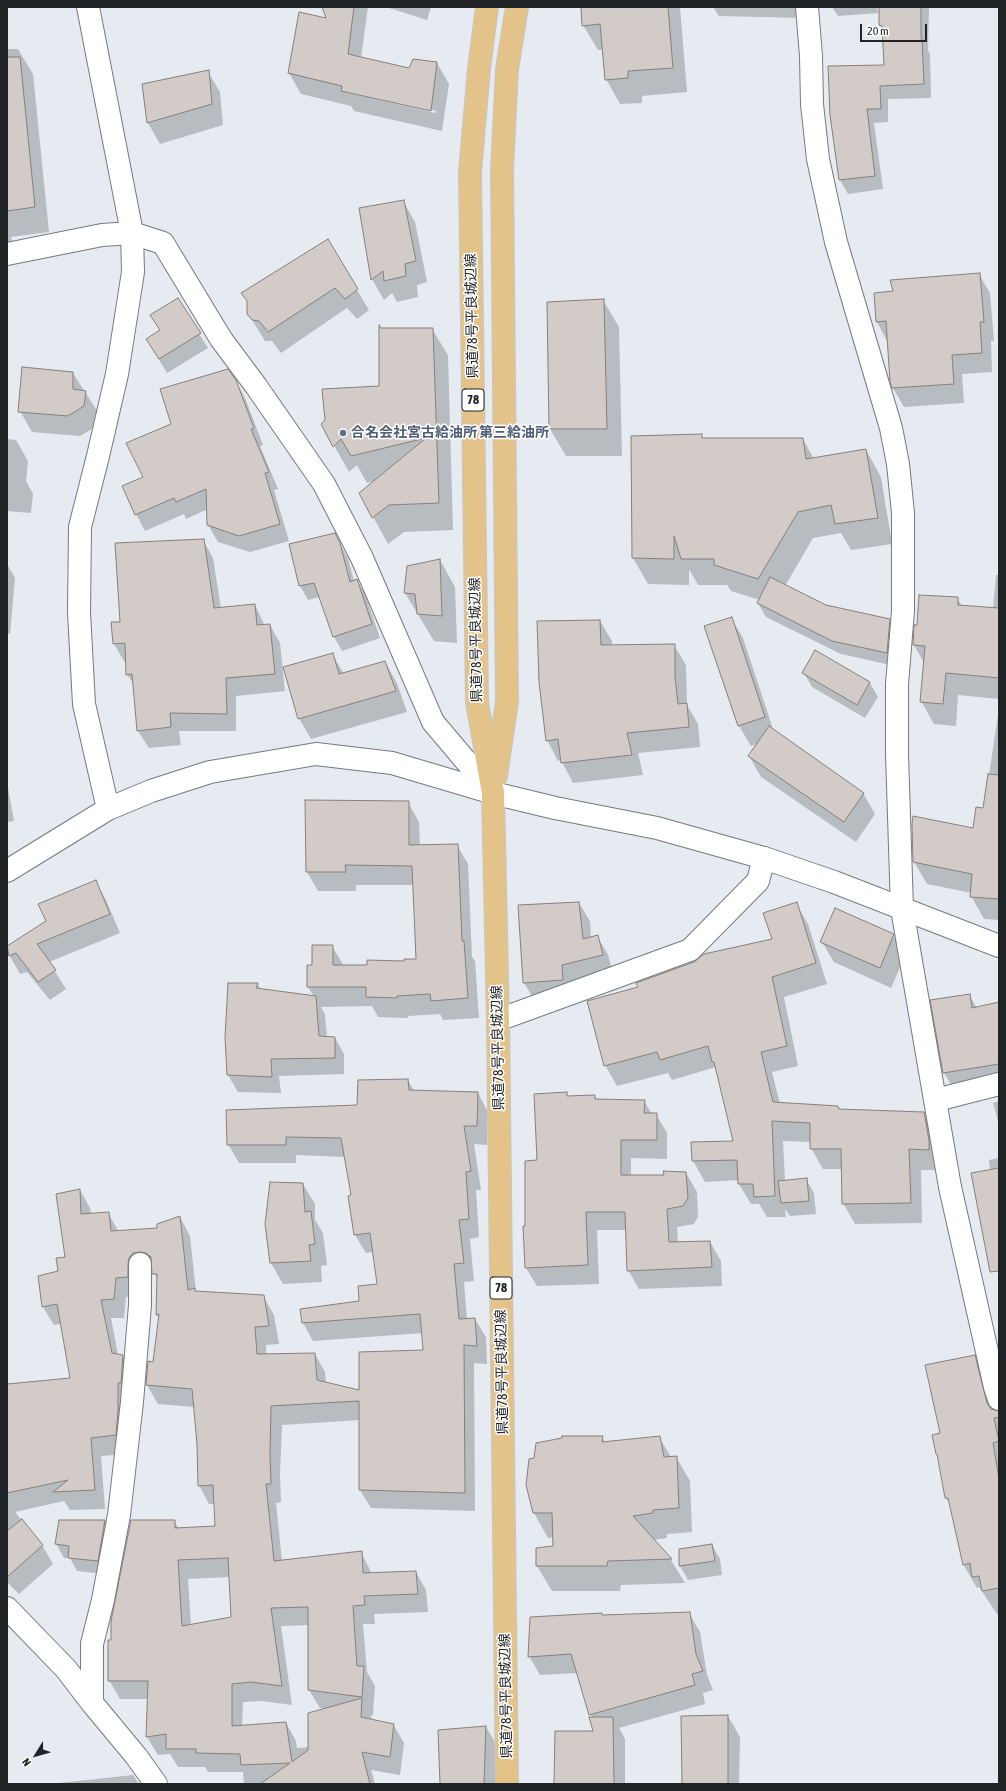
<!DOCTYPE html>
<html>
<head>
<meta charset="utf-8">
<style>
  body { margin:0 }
  #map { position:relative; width:1006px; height:1791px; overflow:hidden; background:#e5ebf1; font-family:"Asap Condensed",sans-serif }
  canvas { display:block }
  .frame { position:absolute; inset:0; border:8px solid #212426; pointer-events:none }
  .north { position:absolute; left:16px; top:1735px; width:40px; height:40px; -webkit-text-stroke:3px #fff; paint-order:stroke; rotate:233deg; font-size:11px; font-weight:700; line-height:16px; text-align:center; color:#212426 }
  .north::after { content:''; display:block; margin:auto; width:14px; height:18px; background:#212426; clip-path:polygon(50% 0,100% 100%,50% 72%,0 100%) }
  .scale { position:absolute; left:860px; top:24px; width:67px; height:18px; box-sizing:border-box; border:2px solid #212426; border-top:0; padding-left:5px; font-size:12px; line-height:14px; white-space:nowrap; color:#212426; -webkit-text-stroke:3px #fff; paint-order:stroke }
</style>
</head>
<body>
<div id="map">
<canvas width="1006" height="1791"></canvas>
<div class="frame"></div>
<div class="north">N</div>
<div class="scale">20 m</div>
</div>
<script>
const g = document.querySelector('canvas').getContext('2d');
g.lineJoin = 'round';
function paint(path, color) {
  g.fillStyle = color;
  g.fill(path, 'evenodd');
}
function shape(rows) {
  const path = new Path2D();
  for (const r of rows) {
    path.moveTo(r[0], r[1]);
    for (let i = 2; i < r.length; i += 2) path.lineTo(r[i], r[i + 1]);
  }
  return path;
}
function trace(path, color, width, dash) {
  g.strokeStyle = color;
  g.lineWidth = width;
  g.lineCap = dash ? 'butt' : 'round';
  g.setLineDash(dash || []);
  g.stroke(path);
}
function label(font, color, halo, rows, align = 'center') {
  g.font = font + ' "Asap Condensed","Noto Sans JP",sans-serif';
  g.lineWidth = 3;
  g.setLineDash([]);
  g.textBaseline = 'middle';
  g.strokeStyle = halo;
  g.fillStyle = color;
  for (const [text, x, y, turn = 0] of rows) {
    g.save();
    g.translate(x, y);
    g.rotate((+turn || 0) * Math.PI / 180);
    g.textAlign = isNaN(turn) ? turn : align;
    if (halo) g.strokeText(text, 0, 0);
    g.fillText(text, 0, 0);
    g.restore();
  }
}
paint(shape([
  [323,7,368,7,361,58,409,69,437,63,449,84,442,131,354,111,351,106,301,94,289,73,327,19],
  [344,90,436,111,435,113,344,92],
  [386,7,431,7,427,20],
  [582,7,680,7,687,92,642,96,642,103,620,104,606,79,603,50,598,50,583,25],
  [713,7,803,7,803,18,719,16],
  [832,7,877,7,878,13,838,16],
  [880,7,929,7,928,51,930,54,931,98,888,99,888,122,874,123,883,189,848,194,840,180,831,115,885,66,883,31,880,25],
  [7,49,18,49,33,74,49,232,11,237,13,251,7,252],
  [208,72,220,92,223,125,160,144,148,123,143,85],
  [403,201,415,222,427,282,417,285,418,297,397,302,392,293,384,300,372,279,360,209],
  [327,240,369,310,357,319,347,308,281,353,272,341,265,341,248,313],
  [979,274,990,293,994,341,991,341,992,372,962,374,964,403,904,407,893,388,887,341,877,322,894,292],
  [178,299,208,348,167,373,147,340,161,331,152,316],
  [603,300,619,327,622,456,566,456,550,429],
  [432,329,448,355,453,530,404,532,388,544,360,493,375,481,367,483,357,465,349,472,322,424,380,387],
  [72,372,98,412,95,427,80,436,32,432,20,411],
  [235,380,245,398,263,445,260,446,278,489,274,490,289,541,250,552,218,542,208,525,208,509,186,519,184,514,145,531,136,514,144,478,172,424],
  [701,435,704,439,803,439,814,459,866,450,881,477,892,544,851,550,841,533,813,538,785,586,826,606,889,620,897,634,895,666,841,654,766,617,758,603,760,600,731,591,727,585,698,585,689,569,689,585,648,584,633,558,632,437],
  [7,439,16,440,28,461,26,481,33,494,31,513,7,511],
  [334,534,348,558,354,581,357,580,365,594,380,638,342,651,334,637,320,597,308,600,300,586,290,545],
  [203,540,213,558,221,609,255,605,265,626,270,625,280,643,285,691,236,696,236,731,179,731,181,745,149,748,138,731,134,685,127,674,127,661,124,661,114,644,121,623],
  [440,560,455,587,457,643,434,641,405,593,408,566],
  [7,564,15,578,10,634,7,633],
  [996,575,999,575,999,699,958,695,956,726,934,724,921,701,924,663,914,645,918,626,957,598,962,606,993,609],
  [731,618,743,638,774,732,863,793,875,814,856,842,761,777,749,756,757,744,751,746,739,726,705,626],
  [600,621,612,641,612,645,674,645,686,665,687,705,698,724,700,747,638,753,643,775,573,783,561,760,558,761,547,740],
  [816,652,870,683,878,697,865,718,812,687,804,673],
  [332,654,344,674,385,662,397,683,407,712,311,739,299,718],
  [999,708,999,920,984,919,971,896,972,893,927,884,914,862,974,829,984,809],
  [7,782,14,821,7,822],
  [408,802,419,822,420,846,457,845,468,864,472,957,475,961,479,1018,443,1020,440,1014,408,1016,408,1018,378,1017,372,1006,321,1007,325,1014,327,1038,335,1038,344,1054,344,1074,279,1076,281,1093,238,1092,228,1075,229,984,258,984,261,990,314,997,308,987,313,966,332,946,344,966,368,966,417,960,414,885,356,885,356,891,318,891,307,872],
  [95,881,106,900,120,933,49,962,66,989,50,1000,27,972,20,974,7,951,7,947,47,922],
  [579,903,590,921,591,938,597,936,608,955,613,973,535,1001,524,983],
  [796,903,808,924,827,984,784,997,798,1066,772,1072,780,1104,839,1110,924,1113,936,1134,940,1170,921,1170,922,1223,855,1224,843,1203,842,1169,823,1169,811,1148,811,1142,783,1141,785,1181,806,1179,814,1193,816,1214,790,1216,785,1209,786,1217,767,1217,759,1204,751,1204,739,1184,739,1180,705,1182,693,1161,692,1143,734,1142,716,1067,672,1080,668,1073,617,1086,605,1065,639,988,773,940],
  [893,935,905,956,891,988,834,962,822,942],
  [969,995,977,1008,999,1003,999,1084,955,1091,944,1073],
  [408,1080,414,1091,478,1093,488,1112,487,1145,474,1144,481,1190,476,1190,479,1237,470,1239,474,1281,464,1282,467,1319,475,1319,486,1337,487,1364,474,1363,475,1511,371,1508,360,1490,360,1420,282,1425,280,1474,281,1502,276,1503,282,1561,361,1552,372,1574,416,1572,426,1590,428,1612,374,1614,375,1624,363,1624,367,1672,375,1686,373,1715,371,1715,372,1720,393,1724,404,1743,400,1775,371,1770,375,1784,244,1784,243,1772,208,1772,205,1767,178,1767,170,1754,158,1755,147,1737,148,1699,120,1699,109,1680,112,1641,174,1521,179,1529,216,1527,215,1504,209,1504,199,1485,198,1444,194,1407,158,1404,147,1385,149,1362,154,1363,160,1319,157,1315,158,1281,153,1270,151,1270,138,1296,126,1297,124,1318,111,1318,118,1355,123,1356,133,1375,126,1454,101,1456,105,1509,70,1510,64,1501,15,1512,42,1545,53,1564,19,1594,7,1582,7,1385,71,1379,61,1324,54,1325,43,1307,66,1258,80,1190,90,1208,91,1214,108,1213,119,1232,158,1229,180,1217,190,1236,196,1292,263,1296,274,1315,279,1344,266,1345,266,1355,315,1354,325,1372,326,1383,360,1391,424,1351,423,1333,313,1341,303,1323,360,1302,378,1285,373,1252,366,1253,355,1235,352,1196,345,1157,296,1155,296,1163,239,1163,228,1144,358,1106],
  [230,1577,232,1618,191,1625,188,1579],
  [309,1625,309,1690,320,1708,326,1709,309,1747,297,1748,296,1741,286,1723,242,1726,243,1702,262,1701,292,1705,281,1626],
  [566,1093,568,1097,595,1096,597,1100,644,1101,652,1114,656,1114,667,1133,667,1159,631,1158,631,1176,665,1176,686,1173,697,1192,698,1217,694,1224,677,1227,678,1243,710,1242,721,1261,722,1286,639,1289,628,1270,627,1230,597,1230,599,1284,537,1286,526,1268,526,1227,538,1162],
  [999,1101,999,1125,993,1103],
  [999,1158,999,1268,989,1160],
  [303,1184,315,1204,315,1220,323,1233,327,1265,321,1266,322,1282,283,1284,271,1263],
  [974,1356,988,1379,999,1422,999,1613,997,1614,979,1587,977,1588,963,1564,951,1506,946,1498,939,1458,937,1454,941,1434],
  [602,1437,605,1443,659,1437,671,1457,676,1457,690,1481,692,1532,667,1534,667,1538,653,1540,671,1560,685,1583,621,1585,620,1591,552,1591,537,1566,554,1547,554,1537,548,1538,534,1513],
  [105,1521,113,1534,105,1574,77,1571,70,1558,64,1558,56,1544],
  [712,1545,720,1559,722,1575,688,1580,680,1566],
  [689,1613,700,1632,707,1675,713,1690,703,1693,705,1704,619,1728,625,1739,625,1784,555,1784,594,1732,592,1718,578,1673,540,1675,529,1656,602,1616],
  [728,1716,740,1737,739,1784,683,1784],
  [486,1727,498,1747,497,1784,441,1784],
  [133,1775,139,1784,50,1784]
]), '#0003');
const building = shape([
  [322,7,354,7,348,54,409,68,413,59,437,62,431,111,341,91,342,86,288,73,299,12,326,18,322,7],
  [581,7,668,7,673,68,628,71,628,78,605,80,600,24,582,26,581,7],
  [879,7,921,7,921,39,922,39,924,84,880,86,881,109,867,109,875,176,839,180,830,115,828,66,884,65,882,26,879,25,879,7],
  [7,57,20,57,35,207,7,211,7,57],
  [209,70,212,104,147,123,142,84,209,70],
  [404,200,416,261,405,264,406,276,384,281,383,271,371,280,359,208,404,200],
  [328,239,358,289,345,299,335,288,268,332,259,321,252,320,247,314,247,301,241,293,328,239],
  [980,273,984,322,980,322,982,353,952,355,954,384,892,388,890,382,886,321,876,322,874,293,893,291,890,280,980,273],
  [178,298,201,333,159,359,146,339,160,330,150,315,178,298],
  [604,299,607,429,549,429,547,302,604,299],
  [379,325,381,328,433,328,439,503,389,505,372,518,359,493,426,438,351,456,341,439,333,447,321,424,325,420,322,389,379,386,379,325],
  [22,367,73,372,73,389,86,391,84,406,68,416,18,412,22,367],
  [228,369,236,380,254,428,251,429,269,472,265,473,280,524,239,536,207,525,206,489,176,502,174,498,135,515,122,486,143,477,126,443,171,424,160,389,228,369],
  [702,434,702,438,803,438,806,459,866,449,878,518,835,524,831,505,798,512,758,579,714,565,714,559,681,559,674,536,674,559,632,558,631,436,702,434],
  [335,533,340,543,350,582,357,579,372,624,333,637,314,583,299,586,289,544,335,533],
  [204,539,214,608,255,604,257,625,270,624,275,674,226,678,227,714,170,713,171,727,137,731,132,674,126,675,125,643,113,644,111,622,120,622,115,543,204,539],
  [440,559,442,616,417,614,415,594,404,593,407,566,440,559],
  [770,577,826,605,890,619,887,653,832,641,757,603,770,577],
  [919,595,958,597,958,605,999,608,999,678,946,673,943,704,920,702,925,646,913,645,914,625,917,625,919,595],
  [732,617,765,717,738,726,704,626,732,617],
  [600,620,601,645,675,644,675,677,678,704,687,703,689,727,627,733,632,755,561,763,558,739,546,741,539,682,537,621,600,620],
  [815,650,870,682,857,705,802,673,815,650],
  [333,653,339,674,385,661,396,691,298,719,283,667,333,653],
  [769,726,864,793,844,822,748,756,769,726],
  [988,774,999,775,999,899,970,897,972,874,913,862,912,824,913,816,973,828,976,807,983,808,988,774],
  [305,800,409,801,409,845,458,844,462,941,464,941,468,998,431,1001,430,994,397,996,397,998,366,997,366,987,307,987,307,965,312,965,312,945,333,945,333,965,367,965,367,960,404,961,404,959,416,959,412,866,345,865,346,872,306,872,305,800],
  [96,880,110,914,37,944,56,970,38,982,16,953,9,956,7,946,46,921,38,904,96,880],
  [579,902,583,939,598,935,603,955,562,965,563,980,523,983,518,905,579,902],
  [797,902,816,963,772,977,787,1046,761,1052,773,1102,838,1106,839,1109,924,1112,929,1140,929,1150,909,1149,911,1203,842,1204,841,1149,810,1149,810,1123,772,1121,775,1196,754,1197,753,1184,738,1184,737,1160,692,1161,691,1142,733,1141,714,1062,712,1062,708,1046,660,1060,657,1052,604,1066,587,1001,638,987,636,983,694,962,704,954,772,939,763,913,797,902],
  [835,908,894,934,880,968,820,942,835,908],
  [228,983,258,983,256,988,316,996,319,1036,335,1037,335,1058,271,1059,272,1077,227,1075,225,1038,228,983],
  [970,994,972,1008,999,1002,999,1064,943,1073,930,1000,970,994],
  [408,1079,409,1090,478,1092,477,1126,464,1126,471,1171,466,1172,469,1219,459,1220,464,1263,454,1264,459,1319,475,1318,477,1346,464,1345,465,1493,359,1490,359,1401,271,1406,270,1455,271,1484,266,1484,274,1561,362,1551,363,1573,416,1571,418,1594,364,1596,365,1605,353,1606,357,1666,364,1666,362,1697,308,1690,308,1607,271,1608,282,1686,251,1682,232,1684,232,1726,286,1722,292,1762,308,1750,308,1713,362,1698,361,1717,394,1724,390,1757,362,1752,370,1784,260,1784,290,1763,241,1765,240,1754,196,1753,196,1749,166,1749,166,1734,146,1737,148,1681,108,1681,108,1640,111,1640,111,1621,131,1520,175,1520,175,1528,215,1526,213,1485,198,1486,197,1444,192,1389,146,1385,148,1361,153,1362,159,1314,156,1315,157,1274,152,1274,151,1257,146,1253,140,1252,133,1253,129,1258,128,1264,128,1277,116,1278,114,1299,101,1300,112,1353,123,1355,121,1383,118,1383,118,1410,116,1435,91,1438,95,1490,53,1492,68,1480,7,1493,7,1384,70,1378,57,1304,42,1307,38,1276,58,1271,56,1258,65,1257,56,1194,80,1189,81,1214,109,1212,111,1231,157,1228,157,1224,180,1216,188,1290,195,1288,195,1291,264,1295,269,1326,255,1327,257,1354,315,1353,317,1380,359,1390,359,1352,423,1350,420,1314,302,1323,300,1309,359,1301,358,1286,377,1284,370,1233,354,1235,348,1196,351,1195,341,1138,286,1137,286,1145,227,1145,226,1110,357,1105,358,1080,408,1079],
  [228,1558,231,1617,182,1626,178,1560,228,1558],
  [567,1092,567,1096,595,1095,595,1099,645,1100,644,1113,657,1113,657,1140,621,1140,621,1175,664,1175,663,1171,686,1172,688,1198,683,1206,667,1209,669,1242,710,1241,712,1267,627,1271,625,1212,586,1212,588,1265,525,1268,523,1226,525,1226,525,1161,537,1160,534,1094,567,1092],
  [999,1168,999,1271,990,1272,971,1173,999,1168],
  [807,1178,809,1201,781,1203,778,1181,807,1178],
  [270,1182,303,1183,305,1212,311,1211,315,1244,309,1245,311,1261,270,1263,265,1224,270,1182],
  [975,1355,987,1403,991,1409,999,1411,999,1417,994,1418,999,1441,993,1443,999,1478,999,1588,982,1591,979,1576,972,1577,970,1563,963,1565,948,1498,945,1498,937,1454,936,1454,932,1435,940,1433,925,1365,975,1355],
  [562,1436,603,1436,602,1442,660,1436,664,1457,677,1456,679,1508,653,1510,653,1513,633,1516,672,1559,608,1561,607,1566,536,1566,536,1548,553,1546,552,1513,533,1513,526,1485,529,1459,534,1458,536,1443,562,1438,562,1436],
  [22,1519,43,1545,7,1577,7,1531,22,1519],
  [59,1520,105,1520,98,1561,68,1558,69,1546,55,1544,59,1520],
  [712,1544,715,1561,679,1566,679,1549,712,1544],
  [690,1612,696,1654,703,1671,692,1674,695,1685,589,1715,571,1654,528,1657,530,1617,602,1613,602,1615,690,1612],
  [728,1715,728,1784,682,1784,681,1716,728,1715],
  [589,1717,613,1717,614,1784,554,1784,555,1731,593,1731,589,1717],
  [486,1726,484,1784,440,1784,438,1730,486,1726]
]);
paint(building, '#d3cbc7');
trace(building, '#867f7b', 1);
const minor = shape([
  [807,7,811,56,812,104,818,159,836,242,891,428,898,464,903,513,903,611,897,684,897,754,902,909,950,1187,995,1387,999,1399],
  [7,254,102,235,132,233,163,243,221,339,256,386,324,484,362,558,433,722,493,793],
  [498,1020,690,950,758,881,764,858],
  [936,1100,999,1084],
  [7,1608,66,1669,92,1703,136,1756,156,1784],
  [92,1703,92,1644,103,1600,119,1515,132,1402,140,1305,140,1264]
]);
const tertiary = shape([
  [88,7,132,233,133,272,117,374,98,456,80,527,79,613,84,704,108,809],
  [7,871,108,809,151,791,210,772,316,754,392,763,493,793,555,808,657,828,764,858,834,882,999,946]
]);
const primary = shape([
  [487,7,479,69,470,172,477,702,493,793,498,1020,507,1784],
  [496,776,507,702,502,170,507,69,517,7]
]);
trace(minor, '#757a7f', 24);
trace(tertiary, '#757a7f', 24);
trace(primary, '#c5c6c7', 24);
trace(minor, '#fff', 22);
trace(tertiary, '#fff', 22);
trace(primary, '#e4c38a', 22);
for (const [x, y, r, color] of [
  [343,433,4,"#5c6f8a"]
]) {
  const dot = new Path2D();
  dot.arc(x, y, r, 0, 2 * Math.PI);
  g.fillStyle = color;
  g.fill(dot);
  trace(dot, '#fff', 1.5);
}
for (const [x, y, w] of [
  [473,400,22],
  [501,1288,22]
]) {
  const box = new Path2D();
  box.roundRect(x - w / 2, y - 11, w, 22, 3);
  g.fillStyle = '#fff';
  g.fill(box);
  trace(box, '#212426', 1);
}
label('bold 13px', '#212426', null, [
  ["78",473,400],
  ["78",501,1288]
]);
label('14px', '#212426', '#fff', [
  ["県道78号平良城辺線",472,316,-91],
  ["県道78号平良城辺線",476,640,-91],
  ["県道78号平良城辺線",498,1048,-91],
  ["県道78号平良城辺線",502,1372,-91],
  ["県道78号平良城辺線",506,1696,-91]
]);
label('bold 14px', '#4e5e75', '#fff', [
  ["合名会社宮古給油所 第三給油所",351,433]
], 'left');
</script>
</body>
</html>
